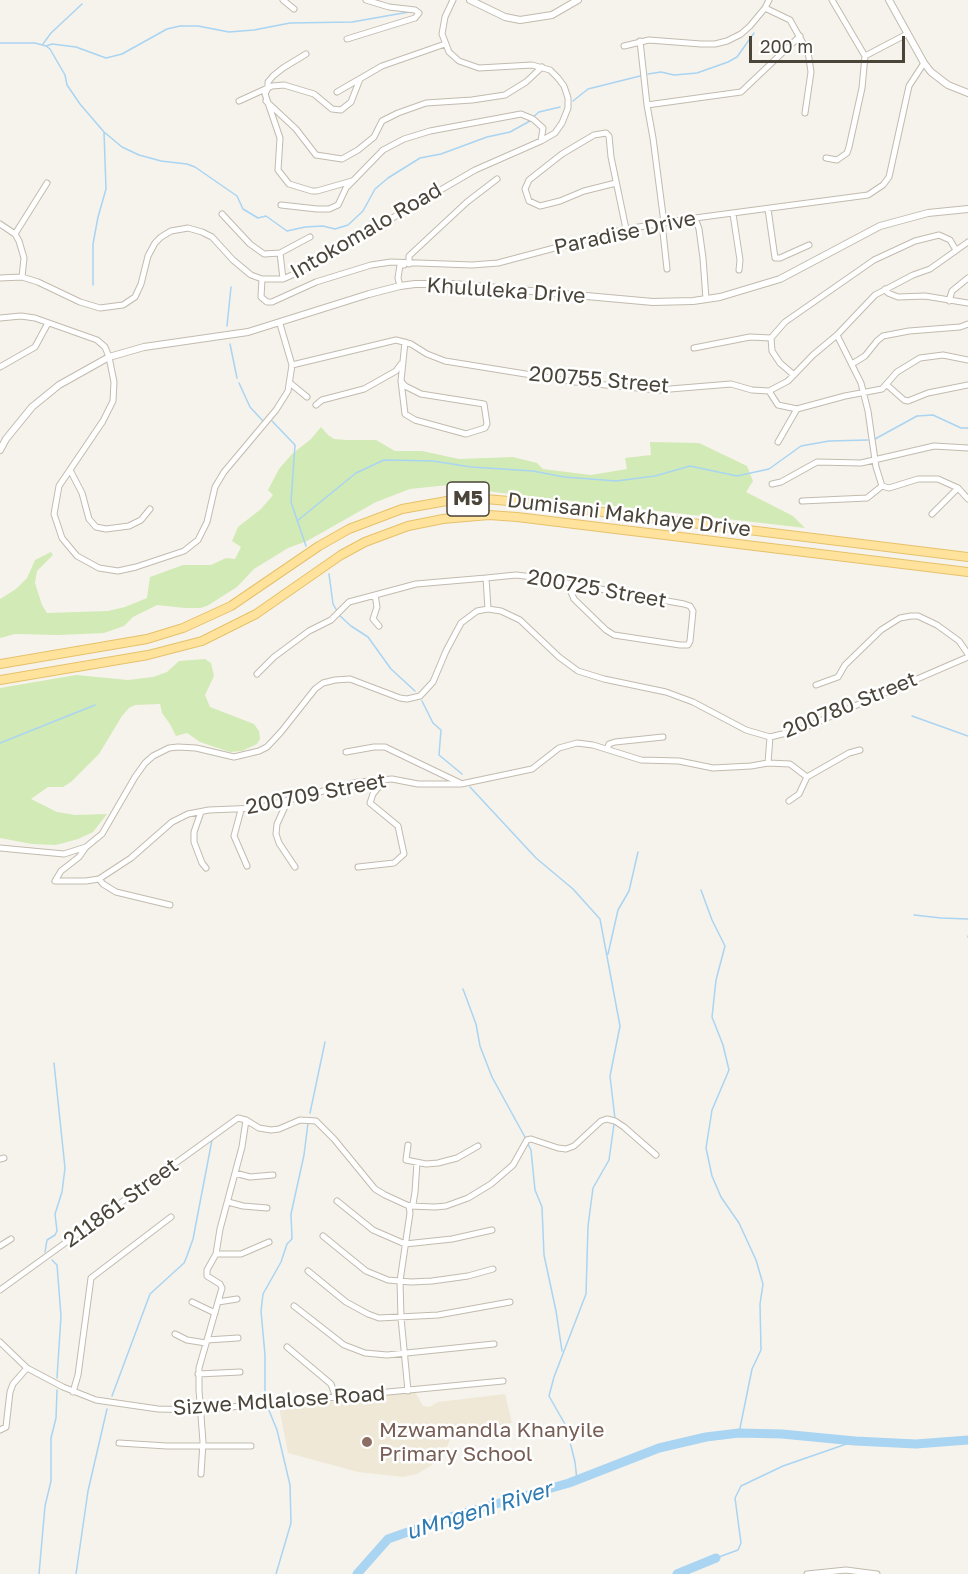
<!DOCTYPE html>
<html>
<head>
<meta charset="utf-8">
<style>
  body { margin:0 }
  #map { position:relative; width:968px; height:1574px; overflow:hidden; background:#f6f3ec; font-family:"Golos Text",sans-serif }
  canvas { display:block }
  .scale { position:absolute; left:749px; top:36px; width:156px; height:27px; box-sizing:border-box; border:3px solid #4b4439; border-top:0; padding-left:8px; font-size:18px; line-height:21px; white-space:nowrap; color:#4b4439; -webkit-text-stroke:4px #fff; paint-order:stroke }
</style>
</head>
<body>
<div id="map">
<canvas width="968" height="1574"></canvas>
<div class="scale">200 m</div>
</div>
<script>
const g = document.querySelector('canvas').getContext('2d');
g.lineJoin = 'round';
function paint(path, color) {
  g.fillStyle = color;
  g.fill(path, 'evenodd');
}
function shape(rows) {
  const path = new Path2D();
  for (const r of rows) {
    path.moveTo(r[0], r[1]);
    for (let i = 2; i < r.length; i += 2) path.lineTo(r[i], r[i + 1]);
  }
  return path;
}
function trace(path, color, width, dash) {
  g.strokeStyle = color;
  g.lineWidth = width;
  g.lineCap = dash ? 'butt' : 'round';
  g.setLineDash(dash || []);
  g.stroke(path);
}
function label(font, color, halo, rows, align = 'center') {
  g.font = font + ' "Golos Text",sans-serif';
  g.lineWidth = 5;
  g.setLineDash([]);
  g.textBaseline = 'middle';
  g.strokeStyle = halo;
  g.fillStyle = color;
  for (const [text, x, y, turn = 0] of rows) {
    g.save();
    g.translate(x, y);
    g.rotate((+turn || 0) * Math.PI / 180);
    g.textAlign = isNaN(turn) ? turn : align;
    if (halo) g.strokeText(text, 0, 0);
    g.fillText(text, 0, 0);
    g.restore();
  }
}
paint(shape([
  [415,1392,423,1406,429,1407,438,1402,505,1394,512,1423,453,1432,445,1452,432,1465,417,1474,403,1477,358,1472,288,1453,279,1407]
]), '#efe8d6');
paint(shape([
  [321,427,328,435,334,439,347,440,376,440,395,451,422,451,459,459,513,457,537,463,543,469,591,475,627,469,625,458,651,455,650,442,699,443,747,466,753,481,746,492,793,516,805,528,494,492,463,486,448,485,410,489,376,502,307,541,288,548,254,569,237,587,207,606,200,608,185,608,157,605,133,617,124,626,104,633,58,635,15,634,0,638,0,599,16,589,27,578,35,560,51,552,53,555,37,571,35,583,42,605,47,613,108,611,125,607,147,598,150,577,183,565,211,565,226,558,235,559,241,547,232,541,238,527,261,509,273,495,268,490,279,469,292,454,311,439],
  [205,659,211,663,214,676,205,695,210,707,254,724,259,731,260,739,257,744,242,751,230,752,200,742,187,733,176,736,170,724,162,713,160,704,135,705,129,708,122,716,99,754,71,782,63,787,48,787,31,799,57,812,75,815,107,814,93,832,78,839,56,845,32,844,0,838,0,688,76,675,128,680,153,677,167,672,179,661]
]), '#d2eab5');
trace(shape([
  [0,43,35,43,46,46,50,49,65,75,67,85,80,104,104,132,122,147,139,155,161,161,187,164,195,167,237,196,243,209,258,218,266,216,287,231,305,227,323,226,335,229,348,225,363,211,375,189,388,178,420,158,441,154,487,137,510,132,530,121],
  [43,44,51,33,82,4],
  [46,46,52,44,76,47,106,58,122,54,167,29,180,26,198,26,229,32,254,30,290,23,352,22,409,12],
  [648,74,661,72,674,75,697,73,728,62,737,57,754,33],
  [573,101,588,89,640,76],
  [533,117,539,112,560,107],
  [93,285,93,244,98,217,106,189,104,132],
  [227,326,231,287],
  [230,344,237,378],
  [239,383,250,407,263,421],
  [272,421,295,445,291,502,306,546],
  [875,439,917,416,933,415,961,428,968,428],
  [297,521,356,473,384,460,433,461,471,467,533,471,564,477,616,481,655,476,690,466,737,476,769,469,801,446,829,441,868,440],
  [329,574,333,604,337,611],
  [339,615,351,626,368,637,391,669,415,691],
  [422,701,433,723,441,730,439,755,462,774],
  [912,716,968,736],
  [0,743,95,705],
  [470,787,536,858,573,889,600,919,620,1026,610,1076,615,1119],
  [701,890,712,920,725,946,716,980,712,1017,723,1045,729,1070,712,1110,706,1148,712,1176,721,1197,739,1223,756,1260,763,1284,760,1304,761,1350,752,1369,739,1433],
  [914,915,941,918,968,919],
  [968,936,968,937],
  [608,954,618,910,629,891,638,852],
  [463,989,476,1024,480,1046,492,1077,526,1139],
  [310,1113,325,1042],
  [528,1144,531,1150,535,1190,542,1207,544,1255,556,1311,562,1351],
  [45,1252,47,1240,55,1235,57,1231,55,1214,62,1192,65,1168,54,1063],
  [52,1260,57,1265,61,1316,57,1378],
  [112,1396,150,1294,184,1263,187,1256,193,1239,212,1140],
  [265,1400,265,1355,261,1311,263,1294,281,1262,287,1244,292,1239,291,1214,304,1155,308,1123],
  [268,1408,277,1430,290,1485,291,1523,276,1574],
  [577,1480,575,1462,566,1426,549,1396,554,1377,586,1294,588,1226,593,1188,609,1160,614,1124],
  [716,1558,738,1550,741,1543,735,1498,741,1486,783,1466,855,1441],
  [689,1570,689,1574],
  [39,1574,45,1506,51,1481,51,1438,56,1418,57,1390],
  [76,1574,88,1491,107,1409]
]), '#a9d4f2', 1.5);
trace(shape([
  [357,1574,388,1539,447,1518,569,1483,659,1448,706,1437,739,1433,782,1434,855,1441,916,1444,968,1440],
  [677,1574,716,1558]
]), '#a9d4f2', 9);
const minor = shape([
  [283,0,294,9],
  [832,0,865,56],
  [765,8,790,20,808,52,811,72,805,113],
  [347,39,415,18,419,13,415,10,389,7,366,0],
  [640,41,647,105,653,138,664,223],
  [624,46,649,40,701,44,715,44,727,41,741,34,750,26,765,8,769,0],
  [306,54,283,68,273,76,268,82,268,88,265,94,280,138,278,170,289,184,312,191,317,191,352,181],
  [337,92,382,66,445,44],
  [239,101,272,86,284,85,314,94,332,109,341,110,351,102,360,79],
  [266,101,296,129,316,155,342,159,358,150,374,137,382,121,398,113,426,103,472,100,505,95,526,82,542,67],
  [647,105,741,92,800,36],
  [826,158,837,160,847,153,849,147,862,88,865,56,907,34],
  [616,183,584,191,560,201,540,206,529,201,525,189,529,180,562,154,594,135,606,133,609,136,611,157,626,229],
  [281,205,317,209,329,209,338,205,346,188,383,150,404,139,430,131,521,114,533,119,543,128,541,141],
  [768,209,775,258,780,258,809,245],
  [222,214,250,244,264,254,280,253,310,237],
  [733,214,740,260,739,270],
  [695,218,699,229,703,258,706,299],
  [662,223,667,269],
  [0,224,15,234,19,241,24,258,22,277],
  [15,234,47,183],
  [280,253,283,279],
  [409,264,409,256,467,202,497,179],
  [0,278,22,277,38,282,80,302,100,308,123,305,135,297,141,284,148,256,155,243,161,237,171,231,188,228,202,232,212,237,233,260,251,275,262,279,283,279,301,271,475,170,541,141,555,133,562,123,568,108,568,98,564,86,558,78,550,70,532,65,479,68,459,61,449,52,442,34,445,17,453,0],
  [262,279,261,297,267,302,272,302,316,282,371,265,391,262,472,265,498,263,626,229,695,218,868,195,883,185,889,177,909,86,924,63],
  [400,286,398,278,400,265,404,265],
  [885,289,888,293,898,297,925,296,968,303],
  [949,301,952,291,968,278],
  [0,318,21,316,35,318,97,340,105,347,109,357,114,382,113,401,103,421,59,486,54,514,62,538,77,556,99,568,118,571,136,567,184,551,198,540,207,522,215,487,224,472,276,410,288,391,292,365,280,324],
  [837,335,861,383,868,411,876,467,882,486,889,488,918,479,938,479,958,488,968,499],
  [694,348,750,337,771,338],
  [852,364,865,356,877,341,883,336,909,331,960,327,968,324],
  [292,365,396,340,411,344,427,354,445,361,575,382,658,390,731,384,752,390,769,391,788,381,813,355,837,335,875,295,913,275,930,269,968,242],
  [0,367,35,347,48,323],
  [794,375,780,363,772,351,771,338,785,322,874,260,915,241,939,235,950,240,956,250],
  [401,381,405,386,421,394,484,404,487,424,485,428,466,434,415,420,405,414,401,381,405,342],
  [290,383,307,397],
  [887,385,904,400,908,401,928,393,968,385],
  [769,391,778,405,797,409,845,396,882,389,897,372,920,358,943,355,968,360],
  [316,405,322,400,364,389,396,371,401,364],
  [778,442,797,409],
  [70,470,82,493,89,519,96,527,106,529,129,526,141,520,150,509],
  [772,484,781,482,817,462,861,463,934,446,968,448],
  [802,501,867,498,882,486],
  [932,514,958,488],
  [375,595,377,607,373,619,379,626],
  [488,609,486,578,516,575,533,577,684,604,690,606,693,611,690,641,688,645,680,645,614,635,606,630,574,599,571,592,573,585],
  [257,674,274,657,309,631,331,620,349,602,416,584,486,578],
  [816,685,838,677,845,665,881,630,900,618,911,616,918,616,937,625,959,641,968,654],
  [607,749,609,744,615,742,663,737],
  [346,752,374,747,385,747,460,783],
  [768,763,790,764,807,777,799,794,789,801],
  [807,777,849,753,860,750],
  [288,800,277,824,276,834,279,843,295,867],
  [241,810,234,836,247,866],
  [201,812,194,832,194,842,202,863,206,868],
  [86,847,79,857,61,871,55,881,86,881,99,879,131,858,172,822,188,814,209,810,258,808,358,782,392,779,418,784,461,784,532,769,559,748,577,743,593,745,641,760,679,761,713,768,751,766,768,763,770,737],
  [0,848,64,854,86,847,102,834,135,777,145,763,153,756,169,748,178,747,196,748,234,757,259,751,267,747,281,732,315,689,323,683,335,680,350,679,400,698,407,699,420,696,433,682,446,651,461,623,477,611,488,609,501,611,520,620,559,657,578,671,604,679,666,692,693,702,746,730,770,737,799,730,968,657],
  [358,867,394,863,404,854,398,826,370,803,373,794,385,779],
  [99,879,103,884,116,892,170,905],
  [408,1145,406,1160,426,1164,438,1163,457,1158,478,1146],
  [0,1159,4,1158],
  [235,1173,250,1177,273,1175],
  [337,1201,373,1230,405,1244,452,1239,492,1230],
  [228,1202,243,1206,267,1208],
  [323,1236,366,1271,388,1280,411,1282,432,1281,468,1276,493,1269],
  [0,1246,11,1239],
  [216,1254,241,1254,269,1242],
  [308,1271,346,1302,368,1314,379,1318,438,1315,510,1302],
  [0,1290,238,1118,246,1120,259,1128,271,1130,279,1129,300,1120,316,1121,334,1139,375,1189,385,1195,409,1206,435,1207,446,1206,468,1198,491,1184,513,1165,527,1140,531,1139,558,1148,566,1149,574,1146,601,1121,607,1119,615,1121,624,1127,656,1155],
  [192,1302,215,1313],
  [218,1302,237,1299],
  [294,1306,344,1345,365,1353,387,1355,494,1344],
  [175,1334,187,1340,206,1343],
  [207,1340,238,1338],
  [0,1342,27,1368,63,1387,96,1400,158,1409,200,1410,231,1407,503,1381],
  [287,1347,331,1384,336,1398],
  [198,1374,240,1372],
  [408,1391,401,1318,400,1281,410,1213,409,1206,413,1204,415,1192,417,1163],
  [73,1392,78,1375,91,1278,171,1217],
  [0,1430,6,1427,10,1392,13,1384,27,1368],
  [119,1443,167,1446,251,1446],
  [201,1474,203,1442,199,1390,199,1368,222,1288,220,1284,207,1276,207,1270,216,1254,220,1229,242,1147,246,1120],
  [807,1574,846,1570,877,1574]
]);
const tertiary = shape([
  [470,0,505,17,520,20,552,15,578,0],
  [889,0,924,63,931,72,948,85,968,93],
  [0,450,6,439,32,407,59,385,109,357,144,347,248,332,369,294,400,286,415,284,453,284,653,302,693,301,720,297,780,279,880,226,928,213,968,209]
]);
const primary = shape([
  [0,664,147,639,183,628,231,606,319,546,349,529,402,509,458,499,485,499,521,502,968,557],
  [0,680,148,655,202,641,256,614,341,555,365,542,408,526,443,519,489,515,517,517,968,572]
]);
trace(minor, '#c2bbae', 7);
trace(tertiary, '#c2bbae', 8);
trace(primary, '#e6c16a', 10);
trace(minor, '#fff', 5);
trace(tertiary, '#fff', 6);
trace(primary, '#ffe39c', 8);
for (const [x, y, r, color] of [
  [367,1442,6,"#8d6e63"]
]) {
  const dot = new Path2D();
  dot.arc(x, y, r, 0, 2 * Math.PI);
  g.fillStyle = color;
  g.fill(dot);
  trace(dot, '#fff', 2);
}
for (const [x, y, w] of [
  [468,499,42]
]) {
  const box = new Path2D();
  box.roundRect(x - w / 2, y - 17, w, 34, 4.5);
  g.fillStyle = '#fff';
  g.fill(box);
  trace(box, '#4b4439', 1.5);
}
label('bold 20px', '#4b4439', null, [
  ["M5",468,499]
]);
label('21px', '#4b4439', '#fff', [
  ["Intokomalo Road",366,231,-30],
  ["Paradise Drive",625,233,-12],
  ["Khululeka Drive",506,291,4],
  ["200755 Street",599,380,5],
  ["Dumisani Makhaye Drive",629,515,7],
  ["200725 Street",597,589,10],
  ["200780 Street",850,705,-22],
  ["200709 Street",316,794,-11],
  ["211861 Street",121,1203,-36],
  ["Sizwe Mdlalose Road",279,1401,-4]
]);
label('21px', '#785e54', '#fff', [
  ["Mzwamandla Khanyile",379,1430],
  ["Primary School",379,1454]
], 'left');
label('italic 22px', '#2e7ab2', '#fff', [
  ["uMngeni River",479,1511,-17]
]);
</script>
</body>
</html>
